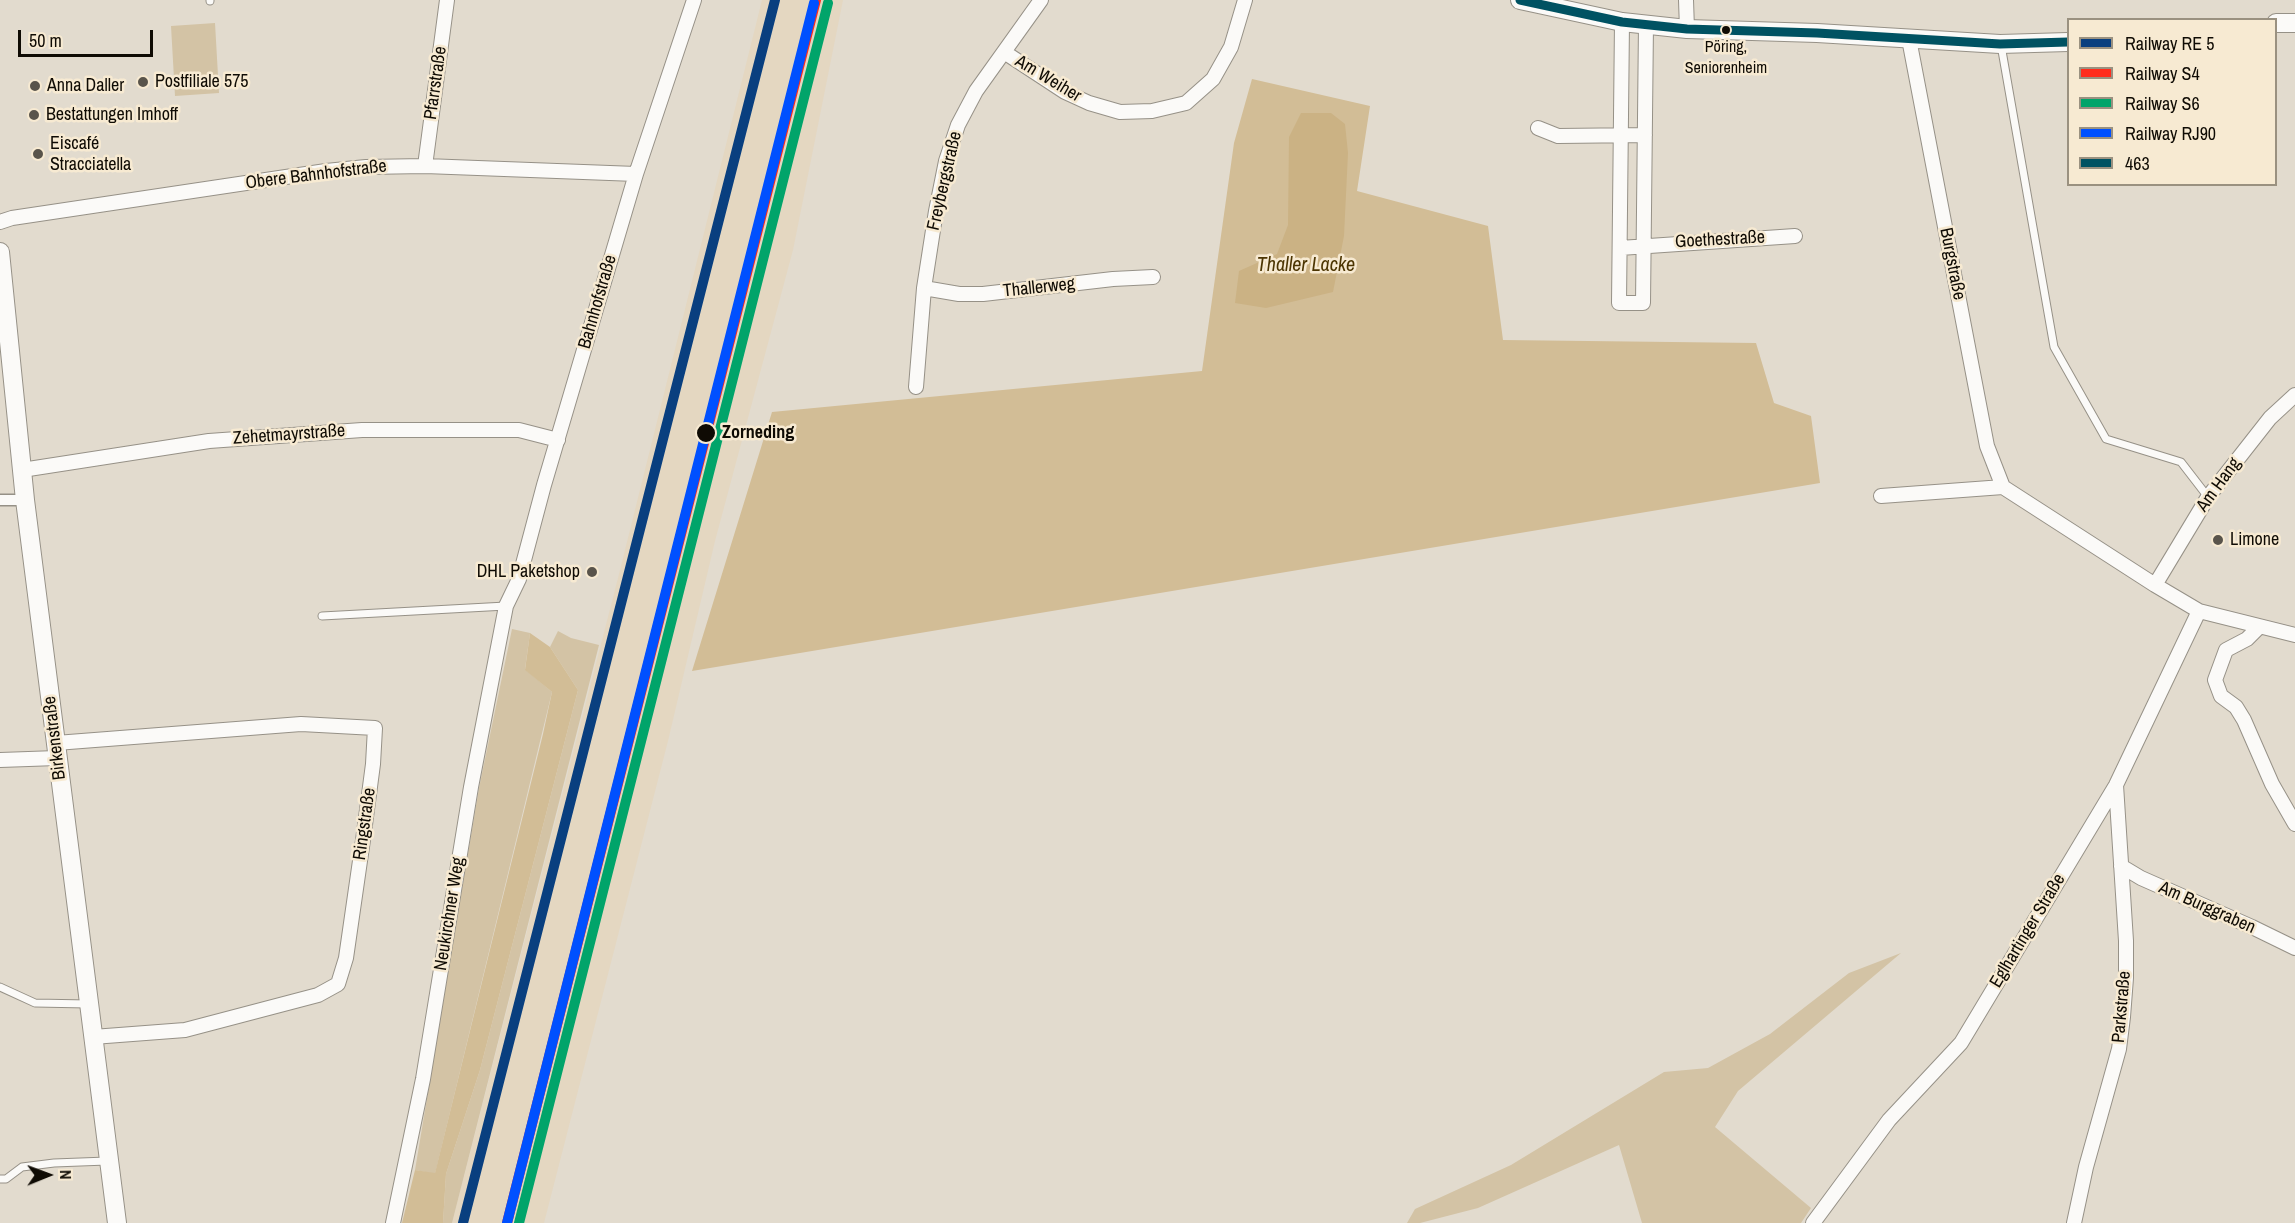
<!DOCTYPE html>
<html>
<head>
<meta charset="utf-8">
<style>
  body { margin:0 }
  #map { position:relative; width:2295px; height:1223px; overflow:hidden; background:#e2dbce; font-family:"Archivo Narrow",sans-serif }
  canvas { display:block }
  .legend { position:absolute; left:2067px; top:18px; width:210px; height:168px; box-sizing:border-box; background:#f7ead2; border:2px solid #9a9180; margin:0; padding:8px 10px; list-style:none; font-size:18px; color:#0f0b04 }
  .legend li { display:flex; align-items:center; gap:12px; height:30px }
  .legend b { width:30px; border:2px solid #9a9180 }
  .north { position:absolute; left:18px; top:1145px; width:60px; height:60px; -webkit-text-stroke:4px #f7ead2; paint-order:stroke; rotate:89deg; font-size:16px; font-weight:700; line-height:24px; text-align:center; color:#0f0b04 }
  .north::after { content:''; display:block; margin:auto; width:21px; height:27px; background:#0f0b04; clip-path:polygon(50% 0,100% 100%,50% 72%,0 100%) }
  .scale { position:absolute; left:18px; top:30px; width:135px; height:27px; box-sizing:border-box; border:3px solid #0f0b04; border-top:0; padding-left:8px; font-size:18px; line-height:21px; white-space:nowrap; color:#0f0b04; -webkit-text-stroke:4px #f7ead2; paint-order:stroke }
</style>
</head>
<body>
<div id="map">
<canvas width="2295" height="1223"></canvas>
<ul class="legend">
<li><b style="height:8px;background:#093f7f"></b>Railway RE 5</li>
<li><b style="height:8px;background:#ff2d1d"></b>Railway S4</li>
<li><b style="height:8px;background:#01a46a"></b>Railway S6</li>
<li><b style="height:8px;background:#0050ff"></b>Railway RJ90</li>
<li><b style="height:8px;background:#005262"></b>463</li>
</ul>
<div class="north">N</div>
<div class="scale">50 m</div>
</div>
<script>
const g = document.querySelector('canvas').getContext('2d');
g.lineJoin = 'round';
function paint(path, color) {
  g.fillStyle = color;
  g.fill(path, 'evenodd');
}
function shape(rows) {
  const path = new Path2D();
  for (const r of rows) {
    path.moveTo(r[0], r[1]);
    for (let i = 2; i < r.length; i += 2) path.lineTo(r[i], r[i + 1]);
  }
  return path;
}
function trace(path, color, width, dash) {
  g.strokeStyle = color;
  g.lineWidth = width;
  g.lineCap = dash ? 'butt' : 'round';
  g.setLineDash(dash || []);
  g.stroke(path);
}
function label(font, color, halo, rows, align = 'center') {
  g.font = font + ' "Archivo Narrow",sans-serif';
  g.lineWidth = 5;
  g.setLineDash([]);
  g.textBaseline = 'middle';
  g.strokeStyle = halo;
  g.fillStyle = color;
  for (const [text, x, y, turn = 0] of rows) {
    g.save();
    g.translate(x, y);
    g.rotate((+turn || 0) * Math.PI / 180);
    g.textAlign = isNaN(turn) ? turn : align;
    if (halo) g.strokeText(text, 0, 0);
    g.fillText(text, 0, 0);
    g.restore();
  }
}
paint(shape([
  [762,0,843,0,793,250,715,541,668,741,544,1223,452,1223,618,578]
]), '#e4d7c1');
paint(shape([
  [215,23,219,93,175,96,171,26],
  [512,629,530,633,525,669,552,692,435,1174,415,1170,479,788],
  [558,631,571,638,599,645,452,1223,443,1223,446,1174,480,1070,578,690,550,647],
  [1901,953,1738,1091,1715,1127,1811,1208,1801,1223,1642,1223,1619,1145,1478,1208,1420,1223,1407,1223,1415,1209,1511,1165,1664,1072,1708,1068,1770,1034,1849,973]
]), '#d3c3a5');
paint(shape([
  [1252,79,1370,106,1357,191,1488,226,1503,340,1756,343,1774,403,1811,416,1820,483,692,671,772,412,1202,371,1234,143],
  [530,633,550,647,578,690,480,1070,446,1174,443,1223,402,1223,415,1170,435,1173,543,734,552,692,525,670]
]), '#d2bd96');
paint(shape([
  [1301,113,1331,113,1345,124,1348,153,1344,236,1333,292,1266,308,1235,303,1239,271,1277,254,1288,225,1289,137]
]), '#cbb284');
const service = shape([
  [210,0,210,1],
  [2001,45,2054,347,2106,439,2181,462,2208,497],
  [322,616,506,606],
  [0,987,35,1003,88,1004],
  [0,1179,6,1179,22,1167,54,1163,107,1161]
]);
const pedestrian = shape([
  [0,500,25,500]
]);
const minor = shape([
  [1686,0,1687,29],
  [1622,22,1619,303,1643,303,1646,24],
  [1909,39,1987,446,2003,487,2155,585,2199,611,2295,635],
  [1004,52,1065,92,1089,103,1120,112,1152,111,1186,103,1213,79,1231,47,1245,0],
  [1538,128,1558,136,1645,135],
  [425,166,447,0],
  [0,222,12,218,326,171,366,167,425,166,636,174],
  [1620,248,1795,236],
  [924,288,959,294,983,294,1113,279,1153,277],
  [916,387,924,288,936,211,946,161,958,125,976,91,1041,0],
  [22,470,209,441,362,430,519,430,558,440],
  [1881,496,2003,487],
  [2155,585,2208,497,2270,418,2295,395],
  [2259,627,2247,639,2226,650,2215,680,2221,696,2236,707,2244,720,2272,784,2295,824],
  [56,743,301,724,375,728,373,764,363,840,346,958,338,984,318,995,185,1030,93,1037],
  [0,760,57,758],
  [2121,866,2141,878,2252,927,2295,948],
  [393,1223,423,1079,471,787,506,606,519,579,544,485,636,174,694,0],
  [1813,1223,1889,1120,1961,1043,2116,785,2199,611],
  [2074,1223,2086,1167,2119,1049,2123,1017,2126,978,2126,941,2116,785]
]);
const tertiary = shape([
  [1520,0,1622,22,1687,29,1817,33,2000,44,2068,42],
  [2276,23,2295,23],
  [0,252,25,500,117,1223]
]);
trace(service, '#969187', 9);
trace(pedestrian, '#969187', 13);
trace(minor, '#969187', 16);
trace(tertiary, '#969187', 20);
trace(service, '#fbfaf8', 7);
trace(pedestrian, '#fbfaf8', 10);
trace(minor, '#fbfaf8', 14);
trace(tertiary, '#fbfaf8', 18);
trace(shape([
  [1520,0,1622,22,1687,29,1817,33,2000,44,2068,42]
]), '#005262', 9);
trace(shape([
  [463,1223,775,0]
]), '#093f7f', 10);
trace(shape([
  [507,1223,816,0]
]), '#ff2d1d', 10);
trace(shape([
  [519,1223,828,3]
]), '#01a46a', 10);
trace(shape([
  [507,1223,814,3]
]), '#0050ff', 10);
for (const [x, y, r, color] of [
  [1726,30,5,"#0f0b04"],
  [143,82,6,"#59544b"],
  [35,86,6,"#59544b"],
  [34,115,6,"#59544b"],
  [38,154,6,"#59544b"],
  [706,433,10,"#0f0b04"],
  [2218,540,6,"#59544b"],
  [592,572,6,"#59544b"]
]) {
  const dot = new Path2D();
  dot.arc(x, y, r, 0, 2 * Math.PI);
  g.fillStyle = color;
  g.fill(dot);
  trace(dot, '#f7ead2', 2);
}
label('16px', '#0f0b04', '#f7ead2', [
  ["Pöring,",1726,48],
  ["Seniorenheim",1726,69]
]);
label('18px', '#0f0b04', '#f7ead2', [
  ["Am Weiher",1048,79,31],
  ["Pfarrstraße",436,83,-82],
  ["Obere Bahnhofstraße",316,175,-7],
  ["Freybergstraße",945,181,-77],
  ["Goethestraße",1720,240,-3],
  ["Burgstraße",1952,264,79],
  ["Thallerweg",1039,288,-6],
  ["Bahnhofstraße",598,302,-74],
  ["Zehetmayrstraße",289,435,-4],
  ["Am Hang",2219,485,-54],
  ["Birkenstraße",55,738,-97],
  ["Ringstraße",365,824,-82],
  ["Am Burggraben",2207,908,24],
  ["Neukirchner Weg",450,914,-81],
  ["Eglhartinger Straße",2028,931,-59],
  ["Parkstraße",2122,1007,-85]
]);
label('18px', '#0f0b04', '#f7ead2', [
  ["Postfiliale 575",155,82],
  ["Anna Daller",47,86],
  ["Bestattungen Imhoff",46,115],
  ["Eiscafé",50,144],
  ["Stracciatella",50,165],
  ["Limone",2230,540],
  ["DHL Paketshop",580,572,"right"]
], 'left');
label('bold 18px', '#0f0b04', '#f7ead2', [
  ["Zorneding",722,433]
], 'left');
label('italic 20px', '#4c3502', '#f7ead2', [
  ["Thaller Lacke",1306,266]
]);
</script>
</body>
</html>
